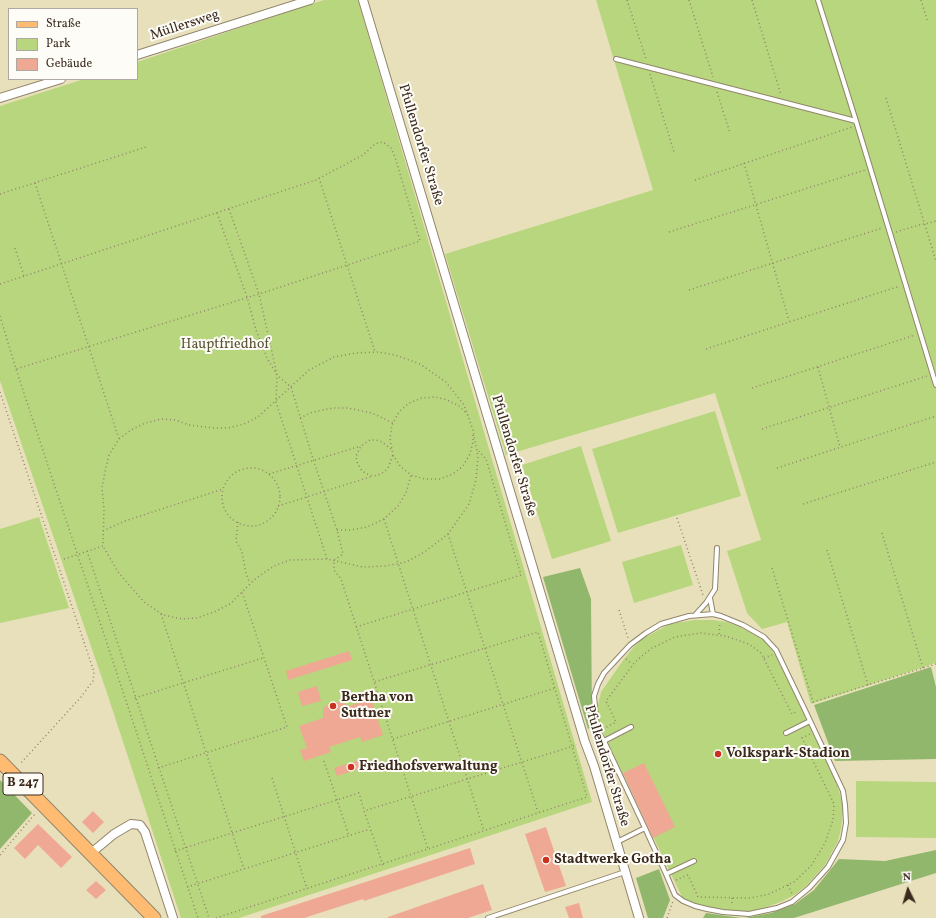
<!DOCTYPE html>
<html>
<head>
<meta charset="utf-8">
<style>
  body { margin:0 }
  #map { position:relative; width:936px; height:918px; overflow:hidden; background:#e8e0bb; font-family:Vollkorn,serif }
  canvas { display:block }
  .legend { position:absolute; left:8px; top:8px; width:130px; height:72px; box-sizing:border-box; background:#fdfcf7; border:1px solid #afa8a0; margin:0; padding:5px 7px; list-style:none; font-size:12px; color:#3b2a1e }
  .legend li { display:flex; align-items:center; gap:8px; height:20px }
  .legend b { width:20px; border:1px solid #afa8a0 }
  .north { position:absolute; left:888px; top:870px; width:40px; height:40px; -webkit-text-stroke:3px #fdfcf7; paint-order:stroke; rotate:355deg; font-size:11px; font-weight:700; line-height:16px; text-align:center; color:#3b2a1e }
  .north::after { content:''; display:block; margin:auto; width:14px; height:18px; background:#3b2a1e; clip-path:polygon(50% 0,100% 100%,50% 72%,0 100%) }
</style>
</head>
<body>
<div id="map">
<canvas width="936" height="918"></canvas>
<ul class="legend">
<li><b style="height:5px;background:#ffbb71"></b>Straße</li>
<li><b style="height:11px;background:#b7d67d"></b>Park</li>
<li><b style="height:11px;background:#efa893"></b>Gebäude</li>
</ul>
<div class="north">N</div>
</div>
<script>
const g = document.querySelector('canvas').getContext('2d');
g.lineJoin = 'round';
function paint(path, color) {
  g.fillStyle = color;
  g.fill(path, 'evenodd');
}
function shape(rows) {
  const path = new Path2D();
  for (const r of rows) {
    if (r.length === 3) {
      path.moveTo(r[0] + r[2], r[1]);
      path.arc(r[0], r[1], r[2], 0, 2 * Math.PI);
      continue;
    }
    path.moveTo(r[0], r[1]);
    for (let i = 2; i < r.length; i += 2) path.lineTo(r[i], r[i + 1]);
  }
  return path;
}
function trace(path, color, width, dash) {
  g.strokeStyle = color;
  g.lineWidth = width;
  g.lineCap = dash ? 'butt' : 'round';
  g.setLineDash(dash || []);
  g.stroke(path);
}
function label(font, color, halo, rows, align = 'center') {
  g.font = font + ' Vollkorn,serif';
  g.lineWidth = 4;
  g.setLineDash([]);
  g.textBaseline = 'middle';
  g.strokeStyle = halo;
  g.fillStyle = color;
  for (const [text, x, y, turn = 0] of rows) {
    g.save();
    g.translate(x, y);
    g.rotate((+turn || 0) * Math.PI / 180);
    g.textAlign = isNaN(turn) ? turn : align;
    if (halo) g.strokeText(text, 0, 0);
    g.fillText(text, 0, 0);
    g.restore();
  }
}
paint(shape([
  [324,0,358,0,592,802,239,918,181,918,106,690,0,381,0,106,84,79,137,79,137,62],
  [596,0,936,0,936,663,811,704,787,622,762,629,747,613,727,551,761,540,715,393,506,455,445,254,653,190],
  [715,411,741,496,618,533,592,449],
  [581,446,611,541,552,559,522,465],
  [39,517,69,608,0,623,0,529],
  [681,545,693,585,634,603,622,562],
  [694,620,713,620,727,622,752,632,765,641,776,656,784,672,836,782,842,801,843,811,841,829,838,841,825,865,806,886,796,894,783,901,756,911,733,911,710,908,696,904,683,899,600,726,598,717,598,705,601,692,624,659,633,648,642,639,670,624],
  [856,781,936,782,936,838,856,837]
]), '#b7d67d');
paint(shape([
  [580,568,591,599,592,727,588,729,543,577],
  [931,667,936,687,936,759,835,761,814,705],
  [0,780,32,813,0,849],
  [936,850,936,873,794,918,745,918,771,913,795,904,814,890,839,859,885,861],
  [659,869,670,900,663,918,648,918,636,878],
  [706,913,741,918,703,918]
]), '#91b76c');
paint(shape([
  [349,651,352,660,288,680,286,671],
  [317,686,321,701,302,706,298,692],
  [371,699,383,735,362,742,360,737,329,747,331,752,304,761,300,750,307,748,299,726,323,718,323,708,333,702,340,702,349,706],
  [366,758,368,766,337,776,334,768],
  [644,763,675,827,653,838,623,773],
  [93,811,104,822,93,833,82,822],
  [38,824,72,857,61,868,38,845,25,859,14,848],
  [546,827,566,886,545,892,525,834],
  [470,848,475,864,364,901,363,899,304,918,261,918,261,916],
  [96,881,106,890,96,899,86,890],
  [483,884,492,910,468,918,388,918,388,917],
  [579,903,583,918,569,918,565,907]
]), '#efa893');
const lane = shape([
  [818,0,856,121,936,385],
  [616,59,856,121],
  [710,598,713,614],
  [696,614,706,603,715,589,717,548],
  [631,727,604,741,645,828],
  [786,733,810,721],
  [604,741,597,730,594,696,598,684,604,673,630,645,646,633,661,624,689,616,713,614,721,616,743,625,764,637,776,650,804,708,843,791,845,805,846,823,843,840,828,867,809,888,792,902,777,908,749,914,723,912,707,909,695,906,683,901,675,895,666,874],
  [617,842,645,828,666,874,694,861],
  [488,918,625,872]
]);
const street = shape([
  [363,0,585,742,594,766,639,918],
  [137,55,310,0],
  [0,98,61,79],
  [90,854,114,834,131,824,140,825,145,832,173,918]
]);
const primary = shape([
  [0,761,154,918]
]);
trace(lane, '#92856c', 6);
trace(street, '#92856c', 10);
trace(primary, '#92856c', 15);
trace(shape([
  [627,0,646,59],
  [689,0,713,77],
  [752,0,781,95],
  [921,0,928,23],
  [650,74,674,152],
  [717,92,730,133],
  [886,98,936,261],
  [744,163,789,321],
  [319,178,375,352],
  [695,180,852,127],
  [35,183,119,439],
  [0,194,146,147],
  [229,209,259,294,277,375,291,387,313,459,337,530,343,554,334,560,334,570,341,579,428,849],
  [217,213,247,297,256,330,267,358,277,375,276,402,327,559],
  [669,232,865,170],
  [896,232,922,224,925,224,936,221],
  [15,248,24,276],
  [0,284,316,180,363,155,375,144,383,142,391,148,395,157,420,241,259,294,16,369],
  [689,290,882,228],
  [0,316,16,369,198,918],
  [706,349,900,286],
  [818,367,840,447],
  [752,388,915,335],
  [0,392,94,672,93,681,81,697,20,764],
  [468,415,459,406,447,400,435,397,422,398,409,403,399,412,392,425,390,439,393,455,400,466,411,475,425,479,440,479,453,474,463,466,470,454,473,442,473,434],
  [300,418,310,413,322,410,334,408,348,408,372,413,393,423],
  [762,429,927,376],
  [391,449,382,442,376,440,370,440,361,446,356,456,357,462,362,471,367,474,373,476,378,475,384,472,388,468,393,455],
  [777,468,936,416],
  [251,497,29],
  [269,474,361,446],
  [803,504,936,462],
  [278,506,373,476],
  [677,518,703,595],
  [384,519,484,831],
  [238,522,236,541,242,552,246,574,250,583],
  [337,530,350,530,367,527,384,519,398,506,406,493,411,475],
  [103,531,125,521,223,489],
  [882,533,923,668],
  [448,534,538,812],
  [827,550,868,685],
  [87,551,209,918],
  [64,559,103,546,104,509,102,488,105,472,109,455,119,439,131,430,145,423,161,419,176,420,189,425,213,428,228,428,244,424,258,417,309,370,334,357,356,353,378,352,395,355,420,364,446,382,464,405,473,430,478,457,476,480,469,504,448,534,423,553,406,562,385,566,363,567,327,559,290,560,276,565,265,572,254,580,230,604,214,612,197,618,182,619,163,615,143,601,118,572,103,546],
  [772,568,813,702,936,664],
  [619,610,628,638],
  [161,614,244,869],
  [356,627,521,575,486,459,477,449],
  [719,634,720,622],
  [764,658,772,655],
  [626,659,632,664],
  [135,698,263,658],
  [603,729,616,722,606,701,635,662,652,648,675,637,701,633,725,636,749,644,761,653,792,714,798,711],
  [393,739,555,688],
  [324,761,349,836],
  [158,768,287,727,242,592],
  [272,778,307,889],
  [175,851,359,793,364,810],
  [0,855,35,814],
  [383,865,364,811,577,745],
  [676,880,688,875,698,897,750,898,769,894,794,882,811,866,825,843,833,820,834,804,802,738,810,734],
  [788,885,792,894],
  [187,887,370,829],
  [732,898,732,905],
  [216,918,587,797,538,632,374,682],
  [667,918,673,901]
]), '#92856c', 1.5, [1, 3]);
trace(lane, '#fff', 4);
trace(street, '#fff', 8);
trace(primary, '#ffbb71', 13);
for (const [x, y, r, color] of [
  [333,706,4,"#c8321e"],
  [718,754,4,"#c8321e"],
  [351,767,4,"#c8321e"],
  [546,860,4,"#c8321e"]
]) {
  const dot = new Path2D();
  dot.arc(x, y, r, 0, 2 * Math.PI);
  g.fillStyle = color;
  g.fill(dot);
  trace(dot, '#fdfcf7', 1.5);
}
for (const [x, y, w] of [
  [23,784,40]
]) {
  const box = new Path2D();
  box.roundRect(x - w / 2, y - 11, w, 22, 3);
  g.fillStyle = '#fdfcf7';
  g.fill(box);
  trace(box, '#3b2a1e', 1);
}
label('bold 13px', '#3b2a1e', null, [
  ["B 247",23,784]
]);
label('14px', '#3b2a1e', '#fdfcf7', [
  ["Müllersweg",185,26,-18],
  ["Pfullendorfer Straße",420,145,73],
  ["Pfullendorfer Straße",513,456,73],
  ["Pfullendorfer Straße",606,766,73]
]);
label('14px', '#5a5536', '#fdfcf7', [
  ["Hauptfriedhof",225,345]
]);
label('bold 14px', '#3b2a1e', '#fdfcf7', [
  ["Bertha von",341,698],
  ["Suttner",341,714],
  ["Volkspark-Stadion",726,754],
  ["Friedhofsverwaltung",359,767],
  ["Stadtwerke Gotha",554,860]
], 'left');
</script>
</body>
</html>
